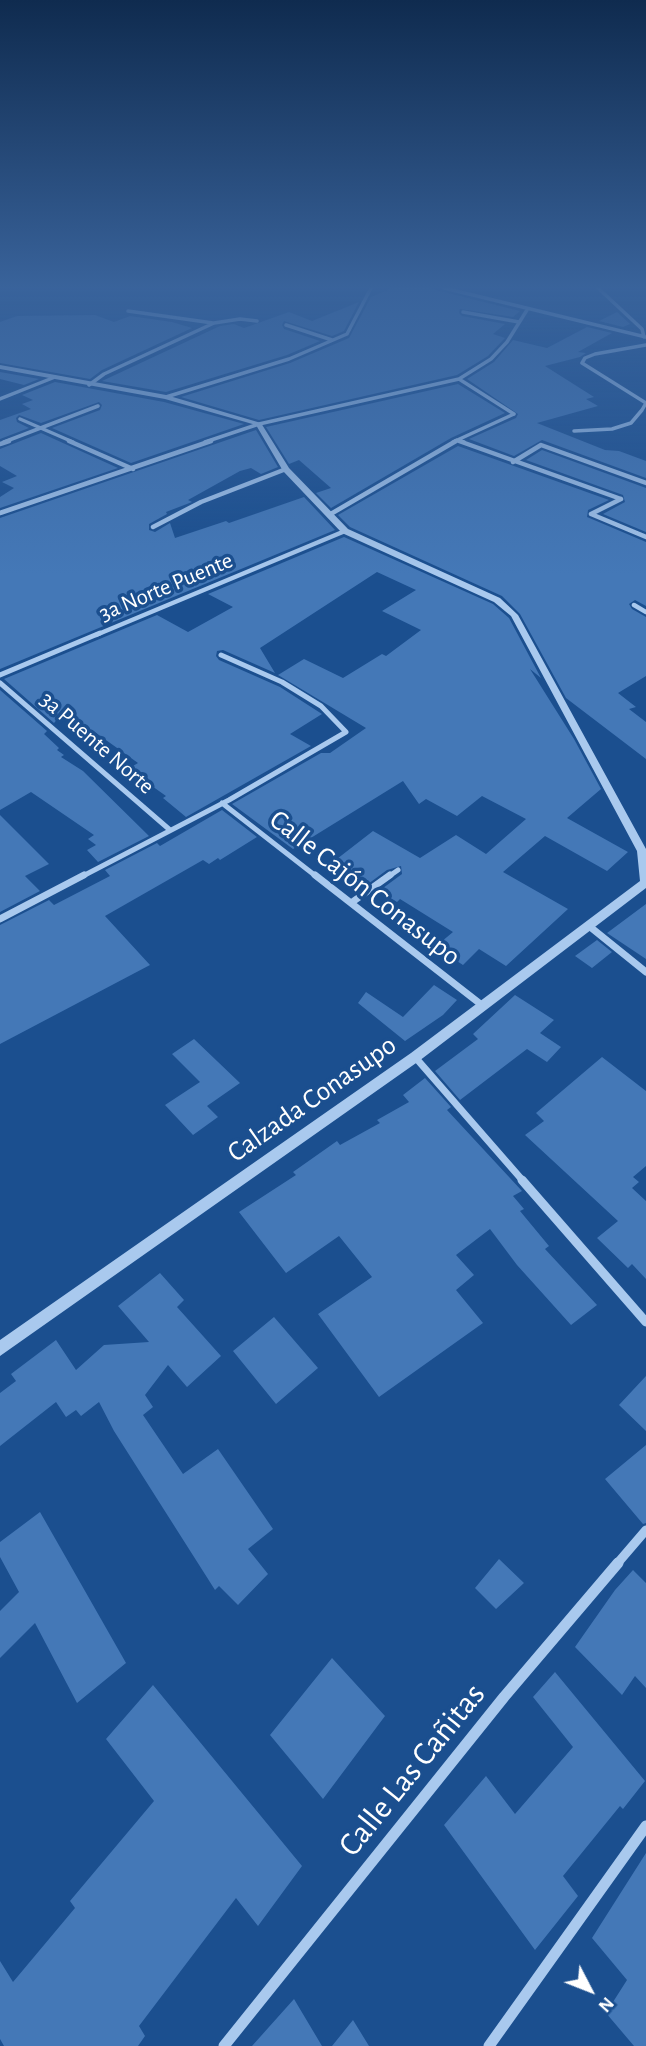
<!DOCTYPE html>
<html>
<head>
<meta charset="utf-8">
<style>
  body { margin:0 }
  #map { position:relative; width:646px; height:2046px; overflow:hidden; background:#1b4f8f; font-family:"Alegreya Sans",sans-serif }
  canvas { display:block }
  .north { position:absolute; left:555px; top:1955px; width:70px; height:70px; -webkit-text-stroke:5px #1b4f8f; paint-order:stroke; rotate:132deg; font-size:19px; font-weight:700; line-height:28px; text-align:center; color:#fff }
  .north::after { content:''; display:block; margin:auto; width:24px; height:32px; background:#fff; clip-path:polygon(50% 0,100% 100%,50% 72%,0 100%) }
</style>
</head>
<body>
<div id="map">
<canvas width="646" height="2046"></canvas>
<div class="north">N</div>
</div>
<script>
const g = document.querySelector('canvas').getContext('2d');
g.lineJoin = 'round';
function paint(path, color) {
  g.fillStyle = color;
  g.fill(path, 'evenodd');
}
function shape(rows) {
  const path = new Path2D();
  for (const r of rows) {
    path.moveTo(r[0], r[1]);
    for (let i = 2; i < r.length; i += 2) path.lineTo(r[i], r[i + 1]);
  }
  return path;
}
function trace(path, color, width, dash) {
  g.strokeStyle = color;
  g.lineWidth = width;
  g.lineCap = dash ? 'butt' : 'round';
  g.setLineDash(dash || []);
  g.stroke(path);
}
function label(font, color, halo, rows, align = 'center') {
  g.font = font + ' "Alegreya Sans",sans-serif';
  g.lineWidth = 7;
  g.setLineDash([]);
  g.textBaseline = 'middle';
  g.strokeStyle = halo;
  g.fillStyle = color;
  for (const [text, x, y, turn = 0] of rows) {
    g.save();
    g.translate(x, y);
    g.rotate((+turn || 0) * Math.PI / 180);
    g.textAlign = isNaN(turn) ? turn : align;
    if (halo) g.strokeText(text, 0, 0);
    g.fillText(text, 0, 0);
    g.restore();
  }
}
paint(shape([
  [392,288,428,288,520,311,513,317,460,309,459,313,462,316,505,324,493,334,505,338,488,356,457,375,259,420,181,397,290,363,349,338,371,297],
  [359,302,344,331,332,336,284,321,282,325,284,329,320,341,287,355,166,392,102,381,220,326,234,324,244,328,289,312,312,321],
  [617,312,630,324,623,327,599,321],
  [95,315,114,322,130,316,172,322,192,328,102,370,90,379,0,363,0,322,17,316],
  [587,327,612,333,578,352,586,353,580,357,545,366,594,397,586,399,598,406,537,423,605,450,619,451,646,461,646,478,542,440,514,456,469,439,516,418,518,414,467,379,494,362,513,340,547,348],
  [0,372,39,379,24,385,0,379],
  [55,382,164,402,244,424,131,463,52,428,100,410,102,405,99,402,41,423,19,415,16,418,17,422,29,428,0,439,0,420,31,409,22,404,33,400,22,395],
  [458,384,505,413,451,438,331,508,316,493,331,488,299,460,289,464,266,427],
  [256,430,278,467,261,474,251,468,240,471,188,500,192,502,166,512,167,514,149,524,149,530,155,532,170,523,175,538,226,521,229,523,304,497,335,530,0,669,0,518],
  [41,433,118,468,0,508,0,497,14,488,2,482,17,476,0,466,0,449],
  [458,446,609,500,588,510,587,517,646,542,646,606,635,600,629,604,632,609,646,617,646,676,618,693,636,707,629,709,646,722,646,759,566,698,520,614,502,596,350,527,338,515],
  [542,450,646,488,646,532,603,514,625,502,623,495,526,460],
  [344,537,493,604,509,618,541,678,530,669,574,739,601,789,567,818,628,852,607,871,545,836,503,872,568,909,506,966,479,949,463,965,435,947,453,932,400,899,397,902,379,891,402,874,401,866,387,870,368,884,333,862,373,831,420,858,456,835,486,854,526,819,482,796,457,816,426,799,419,804,403,781,293,849,232,804,321,753,330,753,366,728,278,675,304,659,343,678,382,654,386,656,421,630,382,611,416,590,377,572,260,648,275,673,223,650,217,651,216,656,219,660,280,687,322,714,290,734,311,746,186,817,163,798,166,796,128,769,138,763,92,730,83,735,60,716,54,723,4,679,157,615,188,632,233,607,208,594],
  [0,690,47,731,44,734,59,748,57,750,64,755,61,757,83,771,149,836,98,862,87,850,96,845,88,839,94,835,31,792,0,810],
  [222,810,257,837,220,860,218,858,209,864,203,860,105,916,150,965,0,1044,0,925,49,900,54,905,110,876,105,870,157,843,160,846],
  [0,815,49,864,25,876,40,891,0,912],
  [646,904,646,959,607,933],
  [597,940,612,952,592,968,575,956],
  [434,985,457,1000,443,1015,405,1041,358,1003,366,992,403,1017],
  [515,995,554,1020,540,1033,561,1047,547,1062,527,1049,460,1100,435,1071,478,1039,473,1034],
  [194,1039,240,1083,207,1106,218,1117,193,1135,165,1105,200,1082,172,1054],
  [602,1057,646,1091,646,1166,633,1177,639,1182,632,1188,646,1201,646,1279,632,1264,628,1268,597,1238,618,1221,525,1135,544,1121,536,1113],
  [425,1078,451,1107,447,1110,522,1191,513,1196,524,1209,520,1211,549,1246,545,1249,597,1305,571,1325,517,1265,490,1229,456,1255,474,1275,456,1290,483,1323,379,1397,318,1314,372,1277,339,1236,286,1273,239,1212,296,1175,293,1172,337,1141,340,1145,380,1123,377,1120,409,1102,403,1095],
  [160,1273,184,1300,177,1307,221,1356,187,1387,168,1365,145,1395,153,1407,143,1415,183,1474,218,1449,273,1529,248,1549,268,1574,238,1605,219,1586,215,1590,114,1431,99,1402,81,1416,76,1410,66,1417,56,1402,0,1446,0,1393,16,1381,11,1374,56,1340,76,1370,104,1345,149,1342,118,1306],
  [274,1317,318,1368,276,1404,233,1351],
  [646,1376,646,1431,619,1405],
  [646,1445,646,1523,643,1524,605,1479],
  [40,1512,126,1663,77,1703,35,1623,0,1658,0,1611,19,1592,0,1557,0,1542],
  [499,1559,524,1583,496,1609,475,1588],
  [633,1570,646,1583,646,1688,635,1676,622,1695,575,1647,615,1590],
  [332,1658,385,1716,323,1799,270,1735],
  [555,1672,645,1781,623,1809,620,1806,563,1876,578,1896,535,1950,444,1825,486,1776,515,1814,573,1747,533,1697],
  [153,1685,302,1866,258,1926,236,1898,139,2026,145,2036,138,2046,4,2046,0,2039,0,1961,13,1982,75,1908,70,1901,154,1801,106,1739],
  [646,1853,646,2046,634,2046,606,2013,627,1980,592,1938],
  [294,1999,322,2046,252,2046],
  [353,2020,369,2046,332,2046]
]), '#4478b7');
trace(shape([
  [444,288,646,337],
  [598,288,642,329,644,337],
  [128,311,213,323],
  [463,312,519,322],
  [286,325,332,340],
  [459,379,514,414],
  [89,385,104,374,214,323,240,319,257,321],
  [166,397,289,359,347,334,371,288],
  [0,399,55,377],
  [20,419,73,442],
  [574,431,612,429,631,423,642,410,646,403,582,363,585,358,595,354,646,345],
  [457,440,464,442],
  [4,442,98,406],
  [205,442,259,424,459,379,491,359,507,342,527,310],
  [453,442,514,414]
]), '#a9c9ee', 3.5);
trace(shape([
  [69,441,133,469],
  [459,441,621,499],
  [0,444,9,441],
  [513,462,541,445,646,483],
  [0,513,211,441],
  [591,514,646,537],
  [591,514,621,499],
  [329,515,456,441],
  [153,527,201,502,286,469],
  [634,605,646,612],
  [96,635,345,531]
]), '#a9c9ee', 4.5);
trace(shape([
  [0,675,100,633],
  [0,683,170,830],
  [222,803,317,877],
  [81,877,229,800,346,732,321,706,282,682,221,655],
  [388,877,398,870]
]), '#a9c9ee', 5);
trace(shape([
  [315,875,483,1006],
  [351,903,390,875],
  [0,919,84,875],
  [589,926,646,972],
  [415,1057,524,1182]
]), '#a9c9ee', 7);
trace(shape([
  [522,1180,646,1322],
  [616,1565,646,1530]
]), '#a9c9ee', 9);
trace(shape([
  [224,2046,504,1697,618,1563],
  [489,2046,646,1826]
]), '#a9c9ee', 11);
paint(shape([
  [0,365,166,395,261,423,289,468,348,529,500,598,518,615,646,849,646,888,419,1061,0,1356,0,1340,411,1053,640,881,637,851,511,616,494,602,342,533,283,471,256,425,165,399,0,369,0,365]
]), '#a9c9ee');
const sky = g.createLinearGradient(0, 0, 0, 575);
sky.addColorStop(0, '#0f2b4f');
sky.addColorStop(0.5, '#39639b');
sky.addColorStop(1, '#39639b00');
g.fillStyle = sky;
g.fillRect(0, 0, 646, 575);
label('23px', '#fff', '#1b4f8f', [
  ["3a Norte Puente",166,587,-23],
  ["3a Puente Norte",97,743,41]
]);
label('28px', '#fff', '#1b4f8f', [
  ["Calle Cajón Conasupo",365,888,38],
  ["Calzada Conasupo",312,1099,-35]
]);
label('33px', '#fff', '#1b4f8f', [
  ["Calle Las Cañitas",412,1770,-51]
]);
</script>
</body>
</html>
